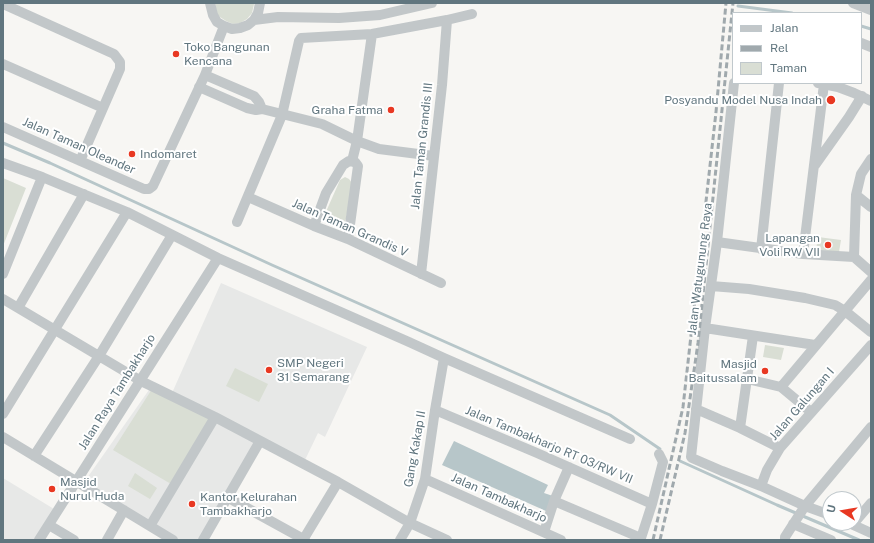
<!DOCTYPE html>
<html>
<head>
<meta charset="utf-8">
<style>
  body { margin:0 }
  #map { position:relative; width:874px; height:543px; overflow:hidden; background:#f7f6f3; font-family:"Public Sans",sans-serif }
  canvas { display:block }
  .frame { position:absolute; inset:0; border:4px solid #61767f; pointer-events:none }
  .legend { position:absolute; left:732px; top:12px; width:130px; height:72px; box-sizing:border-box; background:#fff; border:1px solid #c0c8cc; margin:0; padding:5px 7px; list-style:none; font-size:12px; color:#61767f }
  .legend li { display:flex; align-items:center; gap:8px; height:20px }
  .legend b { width:20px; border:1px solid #c0c8cc }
  .north { position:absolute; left:822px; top:491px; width:40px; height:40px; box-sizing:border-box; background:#fff; border:1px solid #c0c8cc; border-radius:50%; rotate:282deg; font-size:11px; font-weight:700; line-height:16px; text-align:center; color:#61767f }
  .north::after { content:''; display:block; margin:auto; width:14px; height:18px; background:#e83822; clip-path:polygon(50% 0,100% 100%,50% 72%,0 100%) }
</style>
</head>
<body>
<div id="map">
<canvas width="874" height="543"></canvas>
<div class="frame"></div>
<ul class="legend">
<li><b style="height:5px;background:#c2c7c9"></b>Jalan</li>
<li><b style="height:5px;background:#a0a9ad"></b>Rel</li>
<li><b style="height:11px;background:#d9ded4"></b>Taman</li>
</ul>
<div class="north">U</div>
</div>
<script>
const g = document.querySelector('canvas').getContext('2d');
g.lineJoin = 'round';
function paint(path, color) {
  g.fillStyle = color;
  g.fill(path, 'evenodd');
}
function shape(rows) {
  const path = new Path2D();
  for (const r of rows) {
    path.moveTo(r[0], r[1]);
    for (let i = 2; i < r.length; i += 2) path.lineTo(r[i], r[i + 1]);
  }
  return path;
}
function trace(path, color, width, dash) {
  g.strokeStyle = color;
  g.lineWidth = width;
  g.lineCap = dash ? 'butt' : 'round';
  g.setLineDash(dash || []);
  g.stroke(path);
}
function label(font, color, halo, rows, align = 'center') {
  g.font = font + ' "Public Sans",sans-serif';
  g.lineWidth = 4;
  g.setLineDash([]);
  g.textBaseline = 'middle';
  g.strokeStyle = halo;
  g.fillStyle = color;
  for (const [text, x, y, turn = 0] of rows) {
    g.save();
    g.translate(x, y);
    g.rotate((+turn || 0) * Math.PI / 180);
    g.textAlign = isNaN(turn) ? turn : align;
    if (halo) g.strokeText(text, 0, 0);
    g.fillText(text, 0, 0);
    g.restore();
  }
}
paint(shape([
  [221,283,367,347,325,437,318,433,305,460,172,393],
  [151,387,257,442,200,540,178,540,85,481],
  [3,478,54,509,35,540,3,540]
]), '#e7e8e7');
paint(shape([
  [215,3,254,3,254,4,252,13,247,19,240,23,233,24,226,21,220,17,217,14],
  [345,177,349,179,352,183,346,219,341,226,333,227,326,222,325,214,340,180],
  [3,178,26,188,3,246],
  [818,237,841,240,839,252,816,250],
  [765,345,784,348,781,360,763,357],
  [235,368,268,384,259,402,226,386],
  [152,389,212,418,171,484,113,450],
  [135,473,157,488,150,499,128,486]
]), '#d9ded4');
paint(shape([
  [454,441,548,485,544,493,553,496,546,511,442,465]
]), '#b7c6c9');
trace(shape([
  [738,6,792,13],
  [861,26,871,29],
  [3,143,50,163,272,265,610,415,660,449],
  [680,461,777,505,859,540]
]), '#b7c6c9', 3);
trace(shape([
  [210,3,213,15,217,22,224,26,232,29,240,28,248,25,254,20,258,13,260,3],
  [853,3,871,10],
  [3,4,114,54,120,62,120,69,80,161],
  [254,20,278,17,339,18,380,15,432,3],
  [861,43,871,47],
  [3,64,103,108],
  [205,75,254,96,259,102,262,109],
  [734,83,717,242,705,328,691,457,692,458,722,471,761,486,805,506,830,515],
  [818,83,838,87,854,93,871,101],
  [199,87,247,108,256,110,262,109,322,124,357,141,379,149,434,156],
  [3,127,144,189,149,189,153,186,205,75,224,26],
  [871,159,861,174,856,195,854,257,871,272],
  [352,161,357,141,372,34],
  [3,163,42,177,127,212,218,258,409,342,444,358,630,439],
  [815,165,849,117,862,96],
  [856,195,871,207],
  [248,197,314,226,348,239,441,283],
  [237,222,282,115,299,41,301,38,372,34,447,20,472,14],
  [314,226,326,193,343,165,349,161,355,162,358,166,348,239],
  [717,242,803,254,854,257],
  [761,249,779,83],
  [803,254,824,84],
  [3,274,42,177],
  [421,274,442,85,447,20],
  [711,286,749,289,805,298,835,305,845,311,871,332],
  [3,299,141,381,215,417,338,482,410,523,447,540],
  [18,308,84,194],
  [705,328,815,345],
  [747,379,781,387,811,412],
  [781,387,871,280],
  [696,409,740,428,780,448],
  [435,410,537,453,652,504],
  [3,414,127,212],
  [740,428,753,336],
  [3,437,173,540],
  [34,456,99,356,172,235],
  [425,479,561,540],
  [761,486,767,470,780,448,871,345],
  [227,497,305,540],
  [554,501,569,467],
  [849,523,871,533],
  [854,523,871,503],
  [793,524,831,540],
  [49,525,74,540],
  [150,526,215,417],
  [544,532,554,501,641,538,652,504,663,462,659,454],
  [39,540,218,258],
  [107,540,124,510],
  [203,540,260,441],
  [303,540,338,482],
  [400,540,410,523,425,479,435,410,444,358],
  [785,540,785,537,805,506,871,427]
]), '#c2c7c9', 10);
trace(shape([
  [653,540,683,407,716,112,726,3],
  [660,540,685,433,698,343,733,3]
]), '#a0a9ad', 3, [6, 3]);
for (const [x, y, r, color] of [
  [176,54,4,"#e83822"],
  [831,100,5,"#e83822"],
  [391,110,4,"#e83822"],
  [132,154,4,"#e83822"],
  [828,245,4,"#e83822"],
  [269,370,4,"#e83822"],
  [765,371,4,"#e83822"],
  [52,489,4,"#e83822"],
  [192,504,4,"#e83822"]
]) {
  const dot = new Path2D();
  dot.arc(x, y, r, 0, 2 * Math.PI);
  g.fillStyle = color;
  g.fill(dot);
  trace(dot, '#fff', 1.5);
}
label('12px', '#61767f', '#fff', [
  ["Toko Bangunan",184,47],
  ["Kencana",184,61],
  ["Posyandu Model Nusa Indah",822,100,"right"],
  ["Graha Fatma",383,110,"right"],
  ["Indomaret",140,154],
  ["Lapangan",820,238,"right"],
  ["Voli RW VII",820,252,"right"],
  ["SMP Negeri",277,363],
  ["31 Semarang",277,377],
  ["Masjid",757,364,"right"],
  ["Baitussalam",757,378,"right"],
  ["Masjid",60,482],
  ["Nurul Huda",60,496],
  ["Kantor Kelurahan",200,497],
  ["Tambakharjo",200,511]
], 'left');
label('12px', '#61767f', '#fff', [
  ["Jalan Taman Oleander",79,146,24],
  ["Jalan Taman Grandis III",422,146,-84],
  ["Jalan Taman Grandis V",350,228,24],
  ["Jalan Watugunung Raya",700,269,-83],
  ["Jalan Raya Tambakharjo",117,392,-58],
  ["Jalan Galungan I",802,404,-49],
  ["Jalan Tambakharjo RT 03/RW VII",549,445,23],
  ["Gang Kakap II",415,449,-80],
  ["Jalan Tambakharjo",499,498,24]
]);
</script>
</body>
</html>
